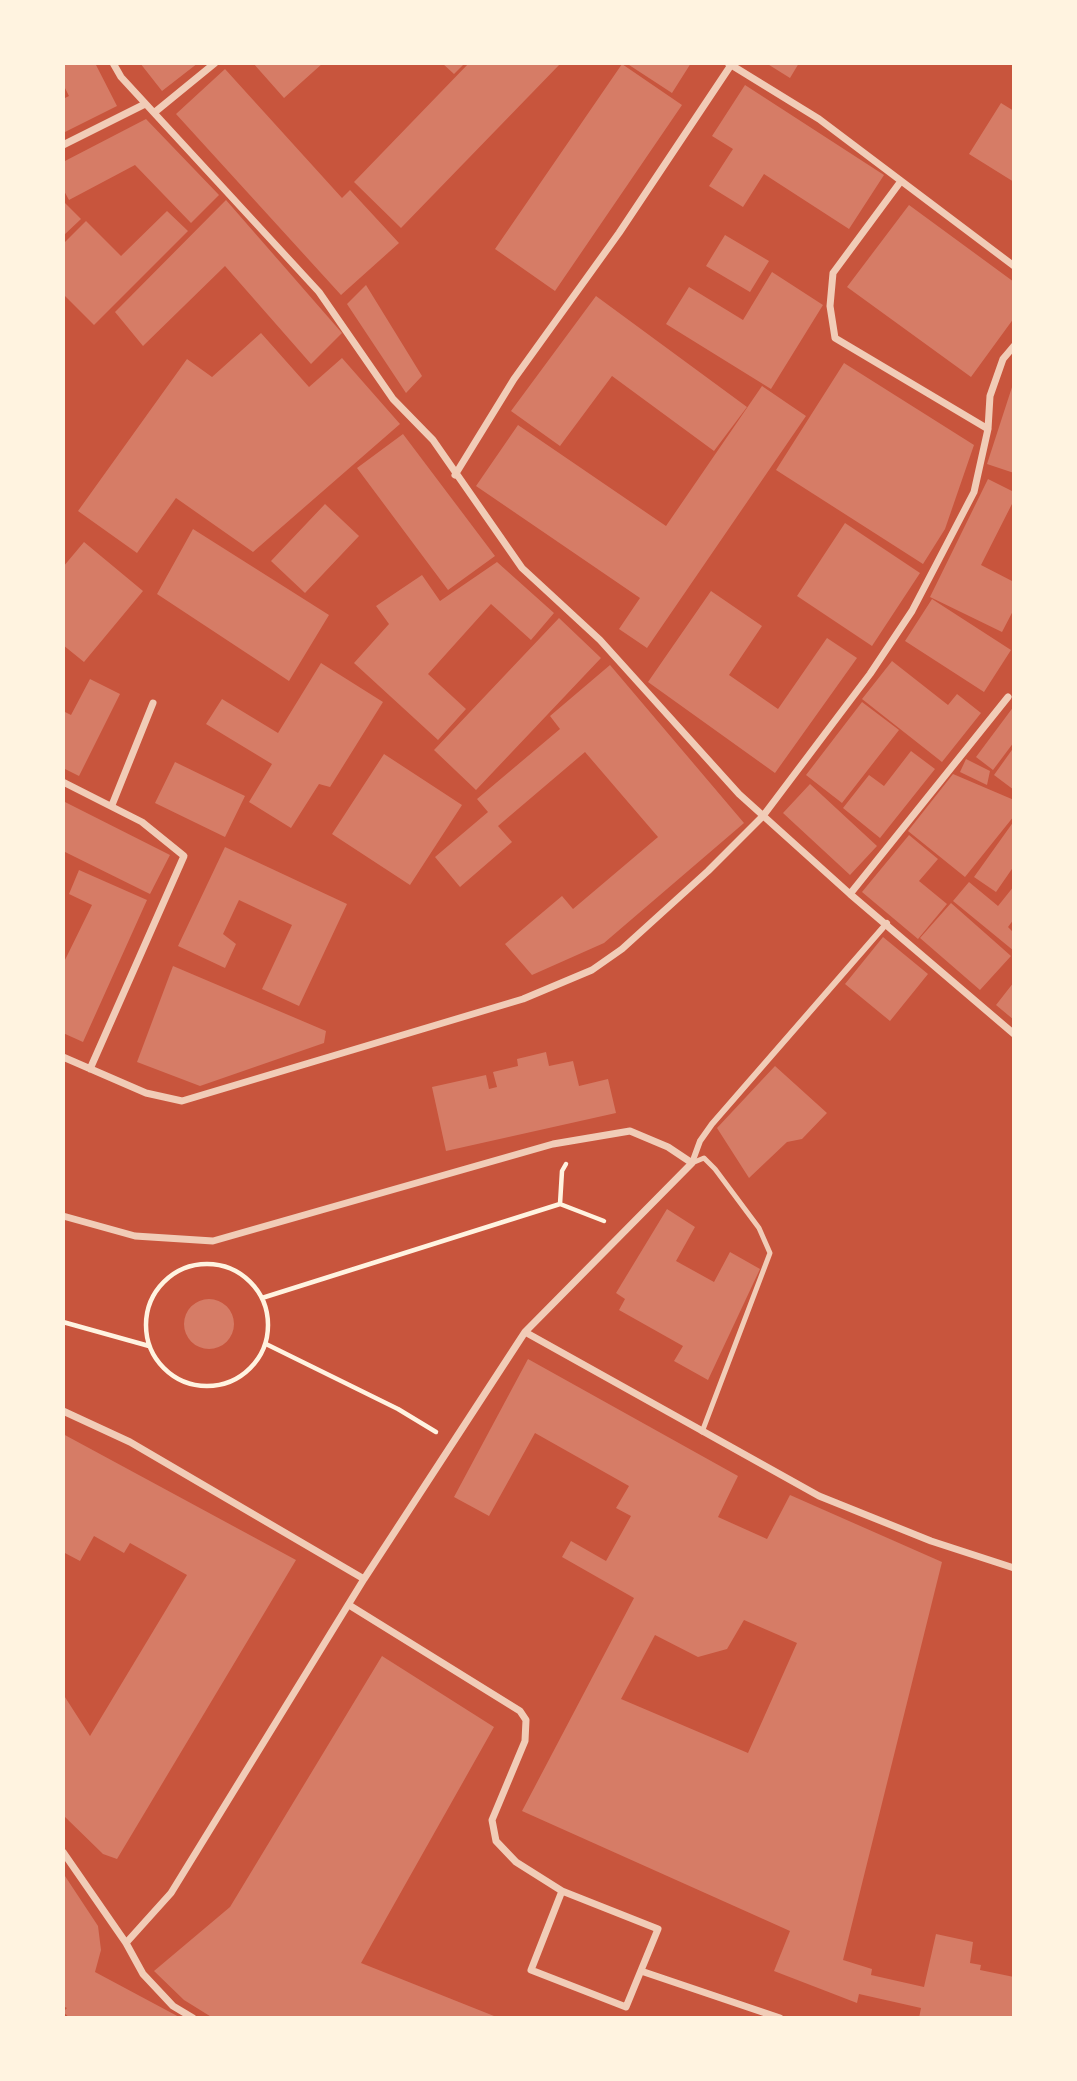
<!DOCTYPE html>
<html>
<head>
<meta charset="utf-8">
<style>
  body { margin:0 }
  #map { position:relative; width:1077px; height:2081px; overflow:hidden; background:#c8553d; font-family:Mulish,sans-serif }
  canvas { display:block }
  .frame { position:absolute; inset:0; border:65px solid #fff3e0; pointer-events:none }
</style>
</head>
<body>
<div id="map">
<canvas width="1077" height="2081"></canvas>
<div class="frame"></div>
</div>
<script>
const g = document.querySelector('canvas').getContext('2d');
g.lineJoin = 'round';
function paint(path, color) {
  g.fillStyle = color;
  g.fill(path, 'evenodd');
}
function shape(rows) {
  const path = new Path2D();
  for (const r of rows) {
    if (r.length === 3) {
      path.moveTo(r[0] + r[2], r[1]);
      path.arc(r[0], r[1], r[2], 0, 2 * Math.PI);
      continue;
    }
    path.moveTo(r[0], r[1]);
    for (let i = 2; i < r.length; i += 2) path.lineTo(r[i], r[i + 1]);
  }
  return path;
}
function trace(path, color, width, dash) {
  g.strokeStyle = color;
  g.lineWidth = width;
  g.lineCap = dash ? 'butt' : 'round';
  g.setLineDash(dash || []);
  g.stroke(path);
}
paint(shape([
  [63,63,95,63,117,106,63,133,63,99,69,96,63,84],
  [140,63,198,63,162,91],
  [253,63,323,63,284,98],
  [442,63,465,63,454,74],
  [469,63,561,63,401,228,354,182],
  [626,63,691,63,672,93],
  [766,63,799,63,790,78],
  [622,64,682,105,555,291,495,249],
  [225,69,342,198,350,190,399,243,341,295,176,114],
  [745,85,884,175,849,229,764,174,743,207,709,186,733,149,712,136],
  [1001,103,1014,111,1014,182,969,154],
  [146,119,219,195,191,223,135,165,69,200,63,189,63,162],
  [226,200,342,333,311,364,225,266,143,346,115,312],
  [63,201,81,219,63,236],
  [909,205,1014,282,1014,318,971,377,847,287],
  [167,211,188,231,94,325,63,294,63,244,86,221,121,256],
  [725,235,769,261,750,292,706,266],
  [772,272,823,305,771,389,666,324,689,287,743,320],
  [366,285,422,376,406,393,347,304],
  [596,296,747,407,714,451,612,376,560,446,511,411],
  [261,333,309,387,342,358,400,424,253,552,176,498,137,553,78,511,187,359,212,377],
  [844,363,974,445,945,529,923,564,776,470],
  [1013,384,1014,384,1014,473,987,464],
  [762,386,806,416,647,648,619,629,640,598,476,486,518,425,666,526],
  [403,434,495,556,448,590,357,468],
  [988,479,1014,492,1014,500,981,565,1014,582,1014,609,1002,632,930,597],
  [325,504,359,536,305,593,271,561],
  [845,523,920,573,872,646,797,596],
  [193,529,329,615,289,681,157,594],
  [84,542,143,591,84,662,63,645,63,567],
  [497,562,554,613,531,640,491,604,428,674,466,709,438,740,354,663,389,624,376,606,422,575,440,601],
  [711,591,762,626,729,675,778,709,827,638,857,658,775,773,648,682],
  [932,599,1011,650,984,692,905,641],
  [559,618,601,658,476,790,434,750],
  [892,661,948,705,957,694,981,713,942,762,862,699],
  [321,663,383,702,330,787,319,784,291,828,249,802,272,764,206,724,222,699,278,733],
  [610,665,744,823,604,943,532,975,505,944,562,896,573,909,658,837,585,752,498,826,512,842,460,887,435,857,488,812,477,799,560,729,550,716],
  [90,679,120,694,79,776,63,768,63,711,71,715],
  [862,702,899,730,842,803,806,775],
  [1014,706,1014,742,993,770,976,757],
  [1014,747,1014,790,994,775],
  [911,751,935,769,880,838,843,808,869,775,884,786],
  [384,754,462,805,410,885,332,834],
  [966,759,990,771,987,785,960,772],
  [175,762,245,796,225,837,155,803],
  [953,774,1014,800,1014,816,965,877,908,831],
  [810,784,877,846,850,875,783,813],
  [63,801,170,855,150,894,63,851],
  [1014,821,1014,866,996,892,974,877],
  [909,835,938,859,919,881,947,904,918,939,862,892],
  [225,847,347,904,299,1006,262,989,292,925,239,900,223,934,236,944,225,968,178,946],
  [79,870,147,900,83,1042,63,1033,63,964,92,905,69,894],
  [969,882,998,906,1014,886,1014,919,1008,927,1014,933,1014,951,953,901],
  [951,903,1011,956,980,990,920,938],
  [883,937,928,974,890,1021,845,984],
  [173,966,326,1031,324,1043,200,1086,137,1062],
  [1014,982,1014,1020,996,1005],
  [546,1052,549,1066,573,1061,579,1086,608,1079,616,1113,446,1151,432,1087,486,1075,489,1089,497,1087,493,1072,518,1066,517,1059],
  [775,1066,827,1113,802,1139,787,1142,749,1178,717,1128],
  [667,1209,695,1227,676,1261,714,1282,730,1252,760,1269,708,1380,674,1361,683,1346,619,1310,625,1299,616,1293],
  [209,1324,25],
  [528,1359,738,1476,718,1517,767,1539,790,1495,942,1562,843,1960,872,1969,871,1975,924,1987,936,1934,973,1942,970,1963,981,1965,980,1970,1014,1977,1014,2018,919,2018,921,2008,859,1994,857,2003,774,1971,790,1931,522,1811,634,1598,562,1557,571,1541,606,1561,631,1516,616,1508,629,1486,535,1433,489,1516,454,1497],
  [744,1620,797,1643,748,1753,621,1699,655,1635,698,1657,727,1649],
  [63,1434,296,1560,117,1859,103,1854,63,1815,63,1694,90,1736,187,1575,130,1543,124,1553,94,1536,80,1561,63,1552],
  [382,1656,494,1727,361,1963,499,2018,213,2018,184,2000,154,1971,230,1907],
  [63,1873,98,1926,101,1950,95,1972,181,2018,70,2018,63,2012,67,2008,63,2006]
]), '#d67c66');
trace(shape([
  [560,1204,562,1171,566,1164],
  [207,1325,61],
  [262,1298,560,1204,604,1221],
  [63,1322,149,1346],
  [266,1344,398,1409,436,1432]
]), '#fff3e0', 4.5);
trace(shape([
  [692,1163,704,1158,715,1169,759,1228,770,1253,702,1432]
]), '#f1ccb7', 5);
trace(shape([
  [692,1163,700,1141,712,1124,887,923]
]), '#f1ccb7', 6);
trace(shape([
  [113,63,121,77,319,292,393,399,433,440,522,568,600,640,739,794,850,894,1014,1034],
  [728,63,819,119,1014,266],
  [155,112,215,63],
  [63,145,145,104],
  [901,181,833,273,830,306,835,338,988,429],
  [455,475,514,379,619,233,731,65],
  [63,782,142,822,184,856,90,1069],
  [112,805,153,703],
  [850,894,1008,697],
  [63,1057,146,1093,182,1101,523,999,592,970,622,949,708,871,763,816,870,674,912,611,974,492,988,429,990,396,1003,359,1014,346],
  [63,1216,135,1236,213,1241,553,1144,630,1131,668,1147,692,1163,525,1332,364,1579,171,1893,126,1943],
  [525,1332,819,1496,931,1541,1014,1568],
  [63,1411,130,1442,364,1579],
  [349,1605,520,1711,526,1720,525,1741,492,1820,496,1841,516,1862,562,1891,658,1929,626,2007,531,1970,562,1891],
  [63,1852,126,1943,143,1974,173,2006,193,2018],
  [641,1971,780,2018]
]), '#f1ccb7', 7);
</script>
</body>
</html>
